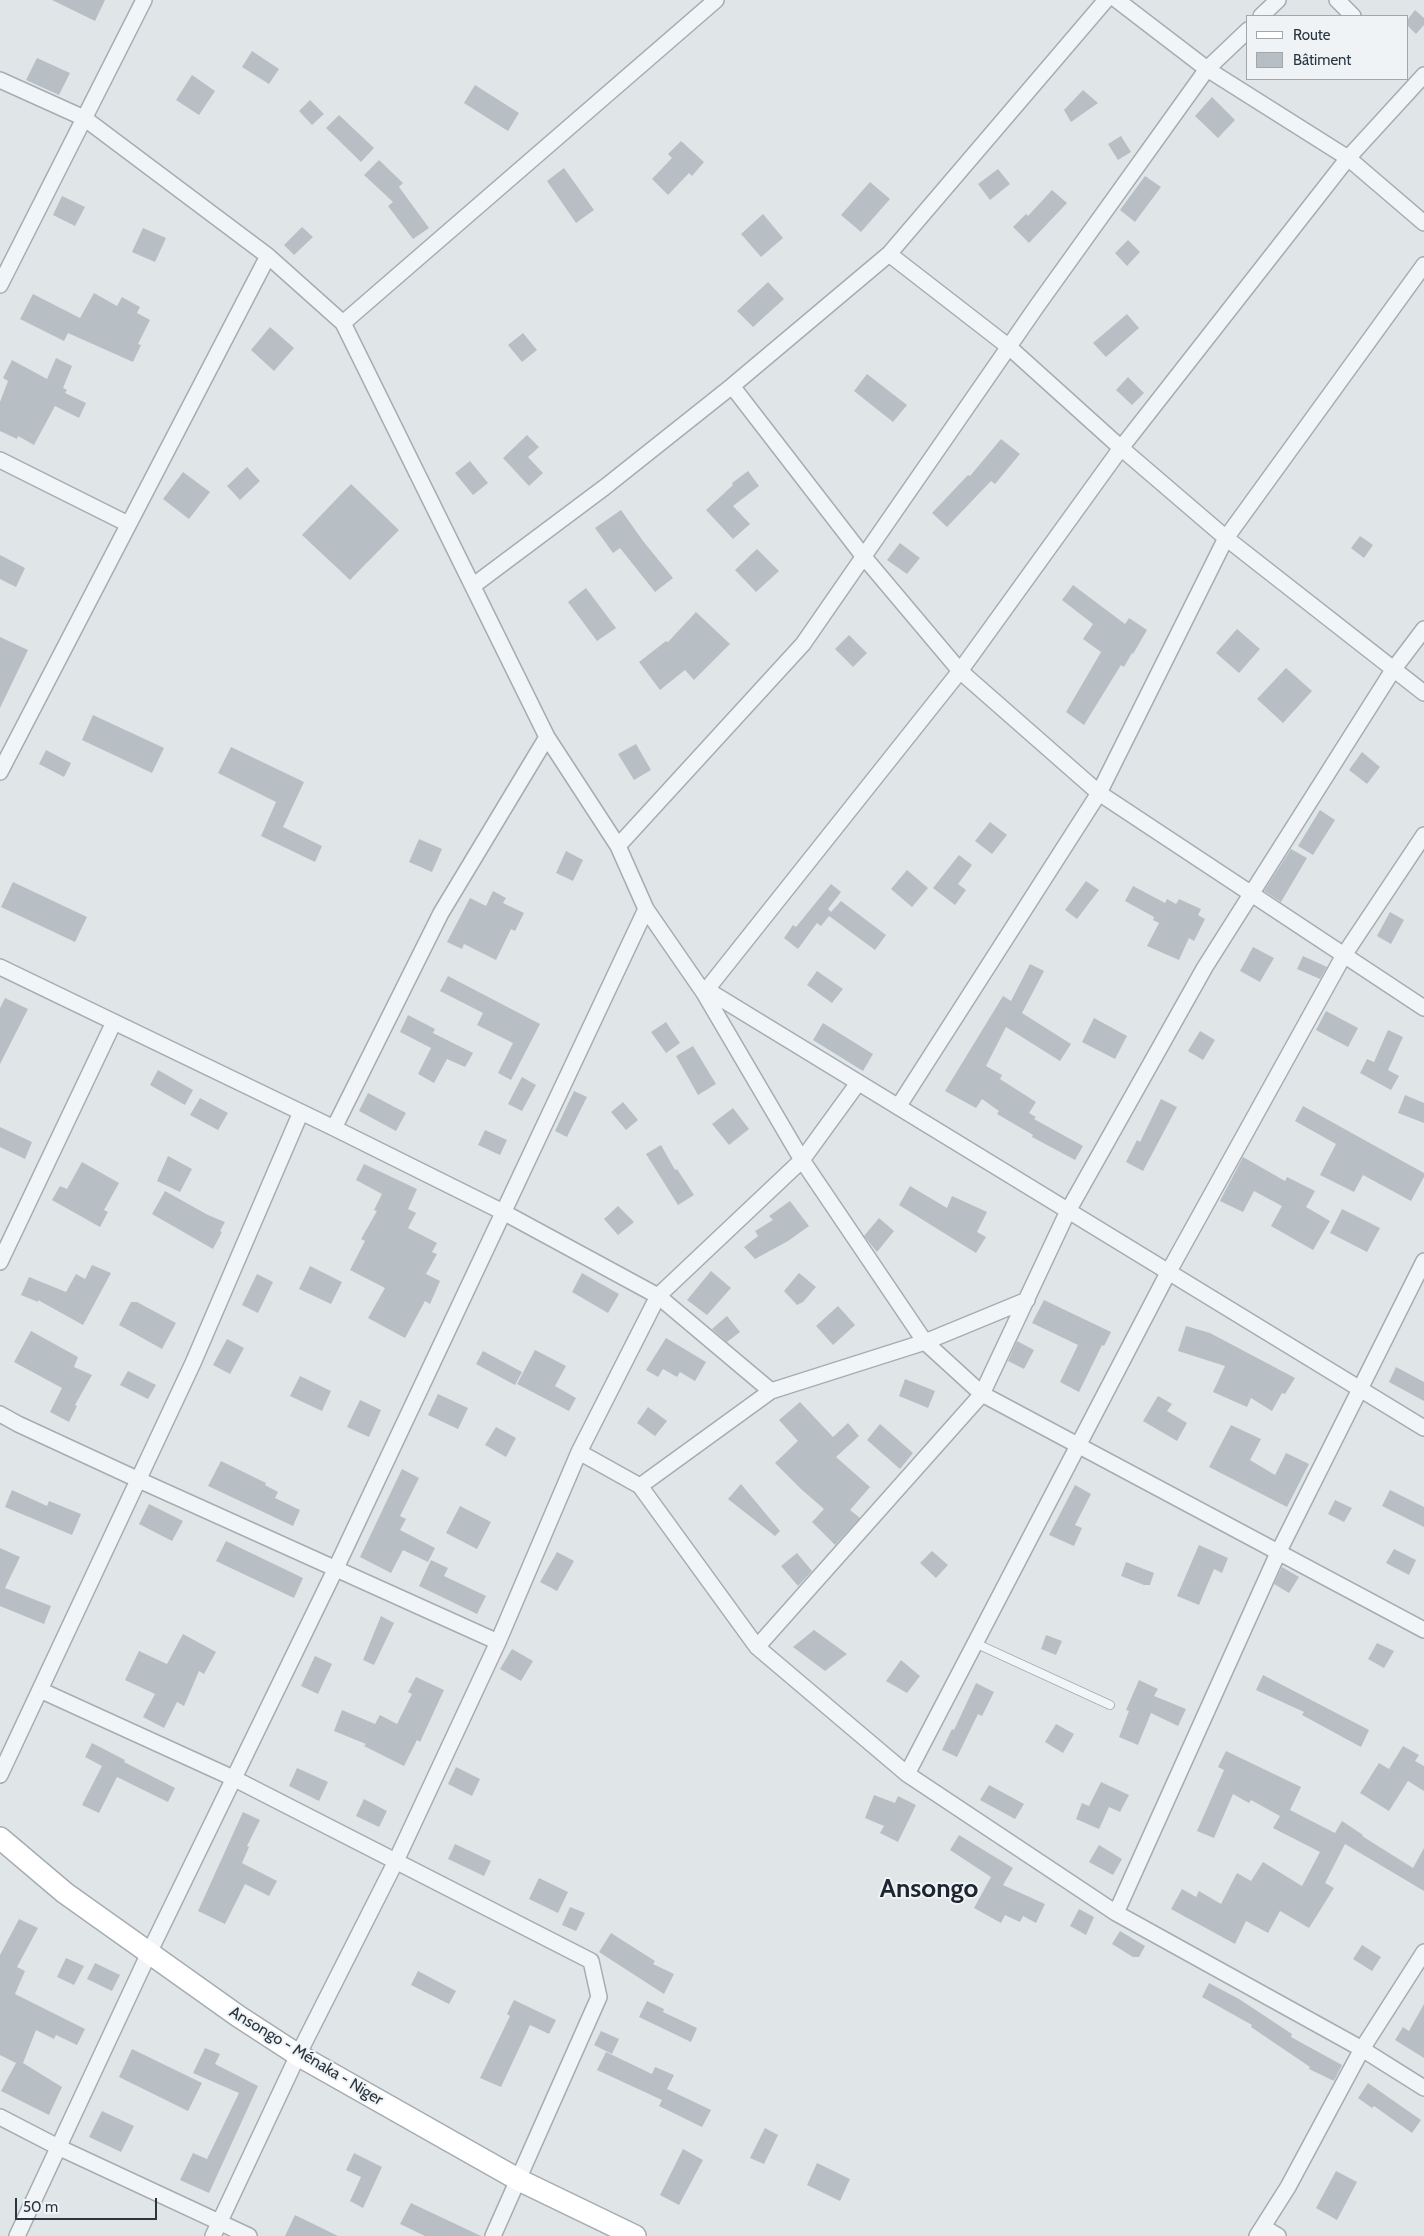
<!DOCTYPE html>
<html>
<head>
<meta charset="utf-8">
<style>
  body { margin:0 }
  #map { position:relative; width:1424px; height:2236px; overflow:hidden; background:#e0e5e8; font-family:Cabin,sans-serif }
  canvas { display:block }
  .legend { position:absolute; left:1246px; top:15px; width:162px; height:65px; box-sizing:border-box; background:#eff3f6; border:1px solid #a0a7ad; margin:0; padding:6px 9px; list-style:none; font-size:15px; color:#29353f }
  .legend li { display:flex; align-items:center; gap:10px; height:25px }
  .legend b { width:25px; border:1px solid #a0a7ad }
  .scale { position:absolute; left:15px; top:2198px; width:142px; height:22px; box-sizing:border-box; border:2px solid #29353f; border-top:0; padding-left:6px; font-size:15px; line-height:18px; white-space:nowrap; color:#29353f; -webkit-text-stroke:4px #eff3f6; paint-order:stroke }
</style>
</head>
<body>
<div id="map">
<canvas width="1424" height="2236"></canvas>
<ul class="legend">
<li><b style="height:6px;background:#fff"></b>Route</li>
<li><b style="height:14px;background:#b7bfc5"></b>Bâtiment</li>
</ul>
<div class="scale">50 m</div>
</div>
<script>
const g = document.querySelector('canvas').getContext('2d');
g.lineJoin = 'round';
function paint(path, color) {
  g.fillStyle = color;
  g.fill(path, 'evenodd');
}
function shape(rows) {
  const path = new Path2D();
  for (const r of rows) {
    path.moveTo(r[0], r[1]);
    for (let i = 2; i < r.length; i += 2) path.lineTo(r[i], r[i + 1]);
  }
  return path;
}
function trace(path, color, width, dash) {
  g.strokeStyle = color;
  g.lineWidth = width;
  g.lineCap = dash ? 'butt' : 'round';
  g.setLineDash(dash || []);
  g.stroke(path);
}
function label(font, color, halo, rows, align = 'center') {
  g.font = font + ' Cabin,sans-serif';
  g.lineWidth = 4;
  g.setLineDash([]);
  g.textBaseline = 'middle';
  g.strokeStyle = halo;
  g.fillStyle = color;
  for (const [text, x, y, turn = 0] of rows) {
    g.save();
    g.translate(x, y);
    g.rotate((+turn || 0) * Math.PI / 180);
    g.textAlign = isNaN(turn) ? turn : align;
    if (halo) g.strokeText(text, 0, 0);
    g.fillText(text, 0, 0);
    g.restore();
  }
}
paint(shape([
  [52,0,105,0,95,21],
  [1415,10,1424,18,1424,25,1416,34,1408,26,1408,19],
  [252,51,279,69,269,84,242,67],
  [37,58,70,73,59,95,26,80],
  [192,75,215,91,199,115,176,100],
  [475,85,519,113,508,131,464,103],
  [1083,90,1098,103,1071,122,1064,110],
  [1212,97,1235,120,1218,138,1195,116],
  [310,100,324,114,312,125,299,111],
  [339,115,374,148,361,162,326,128],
  [1121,136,1131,152,1118,160,1108,144],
  [681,141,704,162,692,176,689,173,668,195,652,179,672,158,668,154],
  [379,160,403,183,399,187,429,228,413,239,388,206,393,202,364,175],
  [564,168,594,210,576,223,547,181],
  [998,169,1010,184,990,200,978,184],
  [1145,176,1161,187,1135,222,1120,210],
  [870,182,890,199,861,232,841,215],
  [1052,190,1067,203,1029,243,1013,227,1026,214,1028,216],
  [62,196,85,207,75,226,53,215],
  [763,214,783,238,761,257,741,234],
  [302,227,313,237,294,255,284,245],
  [143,228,166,238,155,262,132,252],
  [1128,240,1140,252,1127,266,1115,253],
  [768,282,784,299,753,327,737,311],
  [94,293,117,306,122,297,140,307,137,313,150,320,138,344,141,345,133,362,68,333,64,341,20,319,33,294,80,318],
  [1127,314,1139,328,1106,357,1093,343],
  [270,327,294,348,274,371,251,350],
  [523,333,537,350,522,362,508,345],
  [56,358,72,366,63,388,67,390,65,393,86,403,79,418,55,406,34,445,18,436,17,439,0,431,0,402,8,381,3,378,12,360,47,379],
  [867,374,907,405,893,422,854,391],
  [1128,377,1144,393,1132,405,1116,390],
  [527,435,539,447,528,457,543,473,529,486,503,458],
  [1001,439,1020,454,995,484,991,481,947,527,932,513,968,475,970,476],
  [470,461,488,483,473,495,455,473],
  [247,467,260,481,240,500,227,486],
  [748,471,759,486,733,506,750,524,733,539,706,510,733,485,732,483],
  [183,472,210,492,189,519,163,499],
  [351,484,399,530,350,580,302,535],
  [621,510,643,541,673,578,655,592,620,548,613,553,595,528],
  [1360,536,1373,545,1364,558,1351,548],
  [900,543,920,558,907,574,887,560],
  [757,549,779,571,756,592,735,570],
  [0,555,25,568,16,587,0,579],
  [1073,585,1125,624,1129,618,1147,630,1133,654,1132,653,1124,667,1121,665,1084,725,1066,712,1101,652,1083,639,1093,624,1062,600],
  [586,588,616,628,597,641,568,602],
  [696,612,730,644,694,680,685,670,660,690,639,662,666,641,668,642],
  [1237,629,1260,649,1239,673,1216,653],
  [849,635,867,653,853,667,835,649],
  [0,637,28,650,0,708],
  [1286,668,1312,691,1283,723,1257,699],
  [93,715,164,748,152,773,82,740],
  [636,744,651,770,634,780,618,754],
  [231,747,304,782,283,827,322,846,315,862,261,836,276,802,218,773],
  [46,750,71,763,64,777,39,764],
  [1362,752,1380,767,1367,784,1349,770],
  [1320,810,1335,820,1313,855,1298,846],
  [990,822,1007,835,992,854,975,841],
  [419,839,442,849,432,872,409,862],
  [1291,849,1307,858,1281,902,1264,891],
  [566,851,583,860,573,881,556,873],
  [959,855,972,865,958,884,966,890,955,905,933,888],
  [907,870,928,888,912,907,891,889],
  [1086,881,1099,890,1077,919,1065,910],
  [13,882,87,917,75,942,1,907],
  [831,884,841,892,828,909,831,912,841,901,886,935,875,950,829,916,821,926,817,923,798,949,784,938,793,925,796,927],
  [1133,886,1165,903,1167,899,1176,904,1179,899,1201,909,1198,915,1205,919,1194,941,1189,938,1179,960,1147,946,1159,923,1153,920,1154,917,1125,901],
  [493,891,506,898,503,903,524,913,515,931,511,929,496,960,464,944,462,949,447,942,470,898,486,906],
  [1390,912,1404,920,1391,944,1377,936],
  [1253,947,1274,958,1260,982,1240,971],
  [1303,956,1327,967,1320,979,1297,969],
  [1030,964,1044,971,1022,1013,1071,1044,1060,1061,1006,1027,986,1066,1002,1075,1000,1079,1036,1102,1029,1113,1036,1117,1034,1119,1083,1146,1075,1160,1032,1137,1033,1135,997,1114,999,1111,982,1099,976,1108,945,1091,1003,996,1011,1001],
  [817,971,843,989,832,1003,807,985],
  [448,976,540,1024,511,1080,498,1073,513,1043,477,1025,483,1013,440,991],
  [5,998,28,1009,0,1064,0,1008],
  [1326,1011,1358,1028,1348,1047,1316,1030],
  [408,1015,435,1029,433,1033,473,1053,465,1067,447,1059,434,1083,418,1074,431,1048,400,1032],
  [1094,1018,1127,1036,1115,1059,1082,1042],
  [666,1022,680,1043,666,1053,651,1032],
  [823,1023,873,1054,863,1071,813,1040],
  [1388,1030,1403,1037,1388,1070,1399,1076,1391,1090,1360,1073,1367,1059,1374,1062],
  [1200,1031,1215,1040,1203,1060,1188,1051],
  [693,1046,716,1084,698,1095,676,1056],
  [158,1070,193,1090,185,1105,150,1085],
  [522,1077,536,1085,522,1111,508,1104],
  [574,1091,587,1097,567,1137,555,1131],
  [368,1093,406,1113,396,1131,359,1111],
  [1405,1095,1424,1103,1424,1123,1398,1113],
  [200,1098,228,1113,218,1130,190,1115],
  [1161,1099,1177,1107,1143,1171,1126,1162,1137,1140,1140,1142],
  [623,1102,638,1120,626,1130,611,1112],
  [1303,1106,1424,1173,1424,1177,1411,1201,1363,1175,1354,1192,1320,1175,1336,1144,1295,1121],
  [733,1108,749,1129,729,1145,712,1124],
  [0,1127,32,1142,25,1159,0,1147],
  [485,1130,507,1140,500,1155,478,1145],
  [661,1145,675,1170,677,1169,694,1195,678,1205,646,1154],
  [168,1156,192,1169,180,1192,157,1181],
  [1243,1157,1285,1181,1287,1177,1315,1191,1306,1207,1330,1221,1313,1250,1271,1226,1282,1206,1254,1191,1243,1212,1220,1201],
  [82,1162,119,1183,104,1210,108,1212,100,1227,52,1200,60,1186,67,1189],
  [364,1164,417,1189,408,1209,416,1213,408,1228,437,1243,432,1252,437,1254,426,1274,440,1281,430,1304,425,1301,405,1338,368,1318,385,1288,350,1270,365,1241,361,1239,377,1211,374,1210,382,1194,356,1180],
  [910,1186,947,1208,952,1196,987,1212,977,1232,986,1237,976,1253,899,1205],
  [165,1191,208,1215,225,1222,220,1231,222,1232,213,1249,152,1214],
  [790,1201,809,1226,788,1241,755,1259,744,1247,758,1236,755,1231,773,1220,769,1216],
  [618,1206,634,1222,618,1235,604,1219],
  [1342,1209,1380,1228,1367,1252,1330,1233],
  [879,1218,894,1231,877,1252,864,1236],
  [92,1265,111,1273,83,1325,38,1300,38,1302,21,1295,29,1277,66,1292,76,1274,85,1279],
  [310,1266,342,1282,331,1304,299,1289],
  [711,1271,731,1288,707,1315,687,1300],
  [582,1273,619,1294,608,1313,572,1292],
  [799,1273,816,1287,803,1302,797,1305,784,1291],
  [257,1274,273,1282,258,1313,242,1305],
  [1044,1300,1111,1332,1104,1346,1102,1345,1079,1392,1060,1382,1078,1345,1032,1323],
  [131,1302,137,1302,176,1323,162,1349,119,1325],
  [838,1306,855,1325,833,1345,816,1326],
  [727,1316,740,1332,727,1342,712,1329],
  [1186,1326,1210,1333,1295,1378,1285,1394,1282,1393,1272,1411,1251,1398,1247,1407,1213,1392,1225,1366,1178,1351],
  [31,1331,78,1357,74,1367,92,1375,75,1405,77,1406,69,1422,50,1412,62,1388,14,1362],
  [666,1338,706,1362,695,1381,680,1372,677,1377,663,1369,658,1377,646,1370],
  [227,1339,244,1348,230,1374,213,1365],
  [1017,1341,1034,1350,1024,1369,1008,1361],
  [535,1350,566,1366,555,1386,576,1398,569,1411,517,1384],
  [483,1351,522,1372,515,1385,476,1364],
  [1396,1367,1424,1382,1424,1401,1389,1382],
  [128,1371,156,1385,148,1399,120,1385],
  [300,1376,331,1391,322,1411,290,1396],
  [905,1379,935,1391,928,1408,899,1396],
  [438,1394,468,1408,458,1429,428,1415],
  [1158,1396,1172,1404,1167,1411,1187,1423,1177,1441,1143,1421],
  [360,1400,381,1410,369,1437,347,1427],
  [800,1402,833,1437,848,1423,859,1436,836,1457,870,1487,850,1510,860,1518,835,1545,812,1522,824,1509,801,1489,775,1463,798,1441,779,1420],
  [648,1407,667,1421,655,1436,637,1423],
  [880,1424,913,1453,900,1469,867,1440],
  [1231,1425,1261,1439,1250,1460,1275,1475,1286,1453,1309,1464,1287,1507,1209,1467],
  [496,1427,516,1438,506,1457,485,1445],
  [221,1461,266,1483,265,1485,278,1492,275,1498,300,1510,293,1526,208,1486],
  [402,1469,419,1478,400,1516,406,1519,400,1530,435,1548,428,1562,403,1550,391,1573,360,1557],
  [741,1484,780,1531,775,1536,728,1499],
  [1075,1485,1091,1494,1075,1525,1082,1528,1074,1546,1049,1535],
  [12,1490,47,1506,49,1501,81,1514,72,1535,5,1507],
  [1390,1490,1424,1507,1424,1527,1382,1506],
  [1335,1500,1352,1508,1344,1522,1328,1514],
  [149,1504,183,1521,172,1541,139,1524],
  [460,1506,491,1522,477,1549,446,1533],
  [226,1541,303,1578,294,1598,216,1561],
  [1199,1545,1228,1558,1222,1573,1214,1569,1199,1605,1177,1596],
  [0,1548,20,1557,5,1588,51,1606,44,1624,0,1606],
  [1394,1549,1416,1560,1409,1575,1386,1563],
  [932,1551,948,1565,936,1578,920,1563],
  [557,1552,574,1561,557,1591,540,1582],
  [797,1553,812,1571,798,1586,781,1566],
  [431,1560,448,1568,444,1576,486,1596,477,1614,419,1586],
  [1126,1562,1154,1573,1150,1585,1144,1585,1121,1576],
  [1282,1567,1299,1577,1289,1593,1274,1584],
  [381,1616,394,1623,374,1665,363,1660],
  [814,1630,847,1654,825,1671,793,1647],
  [183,1634,216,1652,204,1674,199,1671,184,1706,177,1702,164,1728,143,1717,155,1694,125,1680,139,1651,167,1664],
  [1046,1635,1062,1641,1056,1655,1041,1649],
  [1377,1643,1394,1651,1384,1668,1368,1659],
  [512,1649,533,1661,521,1681,500,1669],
  [315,1656,332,1664,318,1694,301,1686],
  [901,1660,920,1676,907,1693,886,1681],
  [1263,1675,1369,1730,1361,1747,1302,1715,1304,1712,1256,1690],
  [416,1677,444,1690,420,1742,417,1740,404,1766,364,1746,366,1744,334,1731,342,1710,375,1724,380,1715,397,1724,412,1694,408,1692],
  [1139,1680,1158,1689,1154,1696,1186,1709,1178,1726,1151,1713,1138,1745,1119,1737,1129,1711,1126,1710],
  [976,1683,994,1692,982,1716,978,1714,957,1757,942,1750,952,1729,954,1730],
  [1056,1724,1074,1734,1063,1753,1045,1742],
  [92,1743,125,1760,124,1762,175,1788,168,1802,117,1777,99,1813,82,1805,102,1766,85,1757],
  [1403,1746,1419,1755,1415,1761,1424,1766,1424,1791,1408,1781,1389,1811,1360,1793,1379,1763,1389,1769],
  [1226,1751,1301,1787,1290,1810,1335,1833,1342,1821,1363,1835,1362,1836,1413,1868,1424,1848,1424,1891,1345,1844,1325,1883,1334,1888,1309,1928,1280,1911,1268,1933,1246,1921,1235,1944,1171,1909,1182,1889,1196,1897,1199,1891,1221,1904,1237,1873,1251,1881,1263,1862,1302,1886,1320,1852,1273,1828,1280,1816,1251,1800,1249,1803,1233,1794,1214,1838,1197,1831,1224,1770,1218,1767],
  [456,1767,480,1779,472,1796,448,1784],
  [297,1768,328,1782,319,1801,289,1786],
  [1101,1782,1129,1795,1120,1812,1109,1807,1099,1829,1076,1819,1082,1803,1089,1806],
  [989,1785,1024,1804,1015,1819,980,1800],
  [874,1795,895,1803,898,1796,916,1805,898,1842,880,1833,884,1826,865,1818],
  [364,1799,387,1811,379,1827,356,1816],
  [243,1812,260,1820,247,1846,249,1847,242,1863,277,1881,269,1896,245,1884,225,1924,198,1911],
  [959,1835,1013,1868,1003,1885,1045,1904,1036,1923,1023,1916,1020,1922,1005,1915,1001,1923,974,1908,991,1877,950,1850],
  [455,1844,491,1861,484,1876,448,1859],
  [1099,1845,1122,1859,1113,1875,1089,1862],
  [539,1878,568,1892,558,1913,529,1899],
  [570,1907,585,1913,576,1931,562,1925],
  [1079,1909,1094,1917,1086,1935,1070,1926],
  [19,1919,38,1928,17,1967,25,1971,15,1994,85,2029,77,2045,56,2035,54,2039,36,2030,23,2063,62,2087,49,2115,1,2091,16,2063,0,2055,0,1955],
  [1120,1931,1145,1946,1139,1957,1133,1957,1112,1944],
  [611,1933,655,1961,653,1964,674,1974,664,1994,599,1952],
  [1362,1945,1381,1957,1372,1971,1353,1959],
  [66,1958,84,1966,74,1985,57,1977],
  [95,1963,120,1975,112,1991,87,1979],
  [418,1971,456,1991,449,2004,411,1985],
  [1209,1983,1239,1999,1292,2034,1291,2037,1342,2065,1334,2081,1309,2069,1310,2067,1251,2027,1252,2025,1202,1997],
  [514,2000,556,2020,549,2034,530,2025,501,2087,480,2078,510,2016,507,2014],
  [647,2001,664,2009,663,2012,697,2028,691,2042,639,2017],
  [1424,2004,1424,2058,1395,2040,1403,2027,1409,2031],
  [601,2031,619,2039,612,2054,594,2045],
  [205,2048,220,2054,215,2064,258,2086,209,2193,180,2180,193,2153,207,2159,239,2093,193,2073],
  [132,2049,202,2083,188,2111,119,2077],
  [606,2052,652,2074,655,2067,674,2075,667,2089,711,2110,702,2127,659,2106,662,2100,597,2070],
  [1368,2083,1421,2120,1412,2133,1374,2106,1372,2108,1358,2098],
  [102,2111,134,2126,121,2152,89,2137],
  [765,2128,778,2135,764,2164,750,2158],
  [683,2149,703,2160,679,2205,660,2195],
  [354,2153,382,2167,363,2208,350,2201,361,2177,346,2170],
  [817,2163,850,2179,840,2201,807,2185],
  [1336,2171,1357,2182,1337,2220,1316,2208],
  [411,2203,481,2236,425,2236,400,2224],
  [295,2215,338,2236,285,2236]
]), '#b7bfc5');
const service = shape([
  [975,1643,1110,1705]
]);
const minor = shape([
  [1117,0,1207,69,1348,158,1424,223],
  [1337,0,1353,16],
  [1261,16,1278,0],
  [0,80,84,118,268,256,343,323,547,737,618,846,646,909,704,993,802,1160,925,1342,982,1394,1424,1630],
  [889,254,1009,347,1121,448,1226,538,1424,693],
  [0,285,144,0],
  [343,323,716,0],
  [732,386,864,557,960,671,1099,793,1424,1008],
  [0,460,128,524],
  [474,585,605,487,732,386,889,254,1106,0],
  [0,772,268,256],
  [618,846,803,644,1037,306,1207,69,1248,30],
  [0,967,334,1128,503,1212,658,1296,771,1391],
  [707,990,1424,1428],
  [704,993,960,671,1121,448,1348,158,1424,75],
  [898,1107,1099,793,1226,538,1424,265],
  [334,1128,441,913,547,737],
  [0,1262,114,1022],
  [0,1414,18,1424,139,1480,498,1642],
  [579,1452,640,1486,757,1647,907,1774,1116,1913,1362,2049,1424,2088],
  [640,1486,771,1391,925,1342,1027,1300],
  [757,1647,982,1394,1068,1211,1205,967,1393,670,1424,629],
  [40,1690,233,1778,591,1961,599,1997,493,2236],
  [907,1774,1168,1273,1344,955,1424,835],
  [0,1775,193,1363,301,1112],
  [1116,1913,1278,1553,1424,1261],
  [0,2117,58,2147,249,2236],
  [1263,2227,1278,2236],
  [17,2236,149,1953,336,1568,646,909],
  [213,2236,298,2055,395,1863,498,1642,579,1452,658,1296,802,1160,858,1083],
  [1257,2236,1288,2187,1362,2049,1424,1952]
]);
const secondary = shape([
  [0,1838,65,1893,238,2016,298,2055,519,2180,635,2236]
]);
trace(service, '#a5adb2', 10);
trace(minor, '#a5adb2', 18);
trace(secondary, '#a5adb2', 24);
trace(service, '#f2f5f7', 8);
trace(minor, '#f2f5f7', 15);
trace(secondary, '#fff', 21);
label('16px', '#29353f', '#eff3f6', [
  ["Ansongo - Ménaka - Niger",306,2056,31]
]);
label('bold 26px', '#1b2630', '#eff3f6', [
  ["Ansongo",929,1889]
]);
</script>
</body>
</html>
